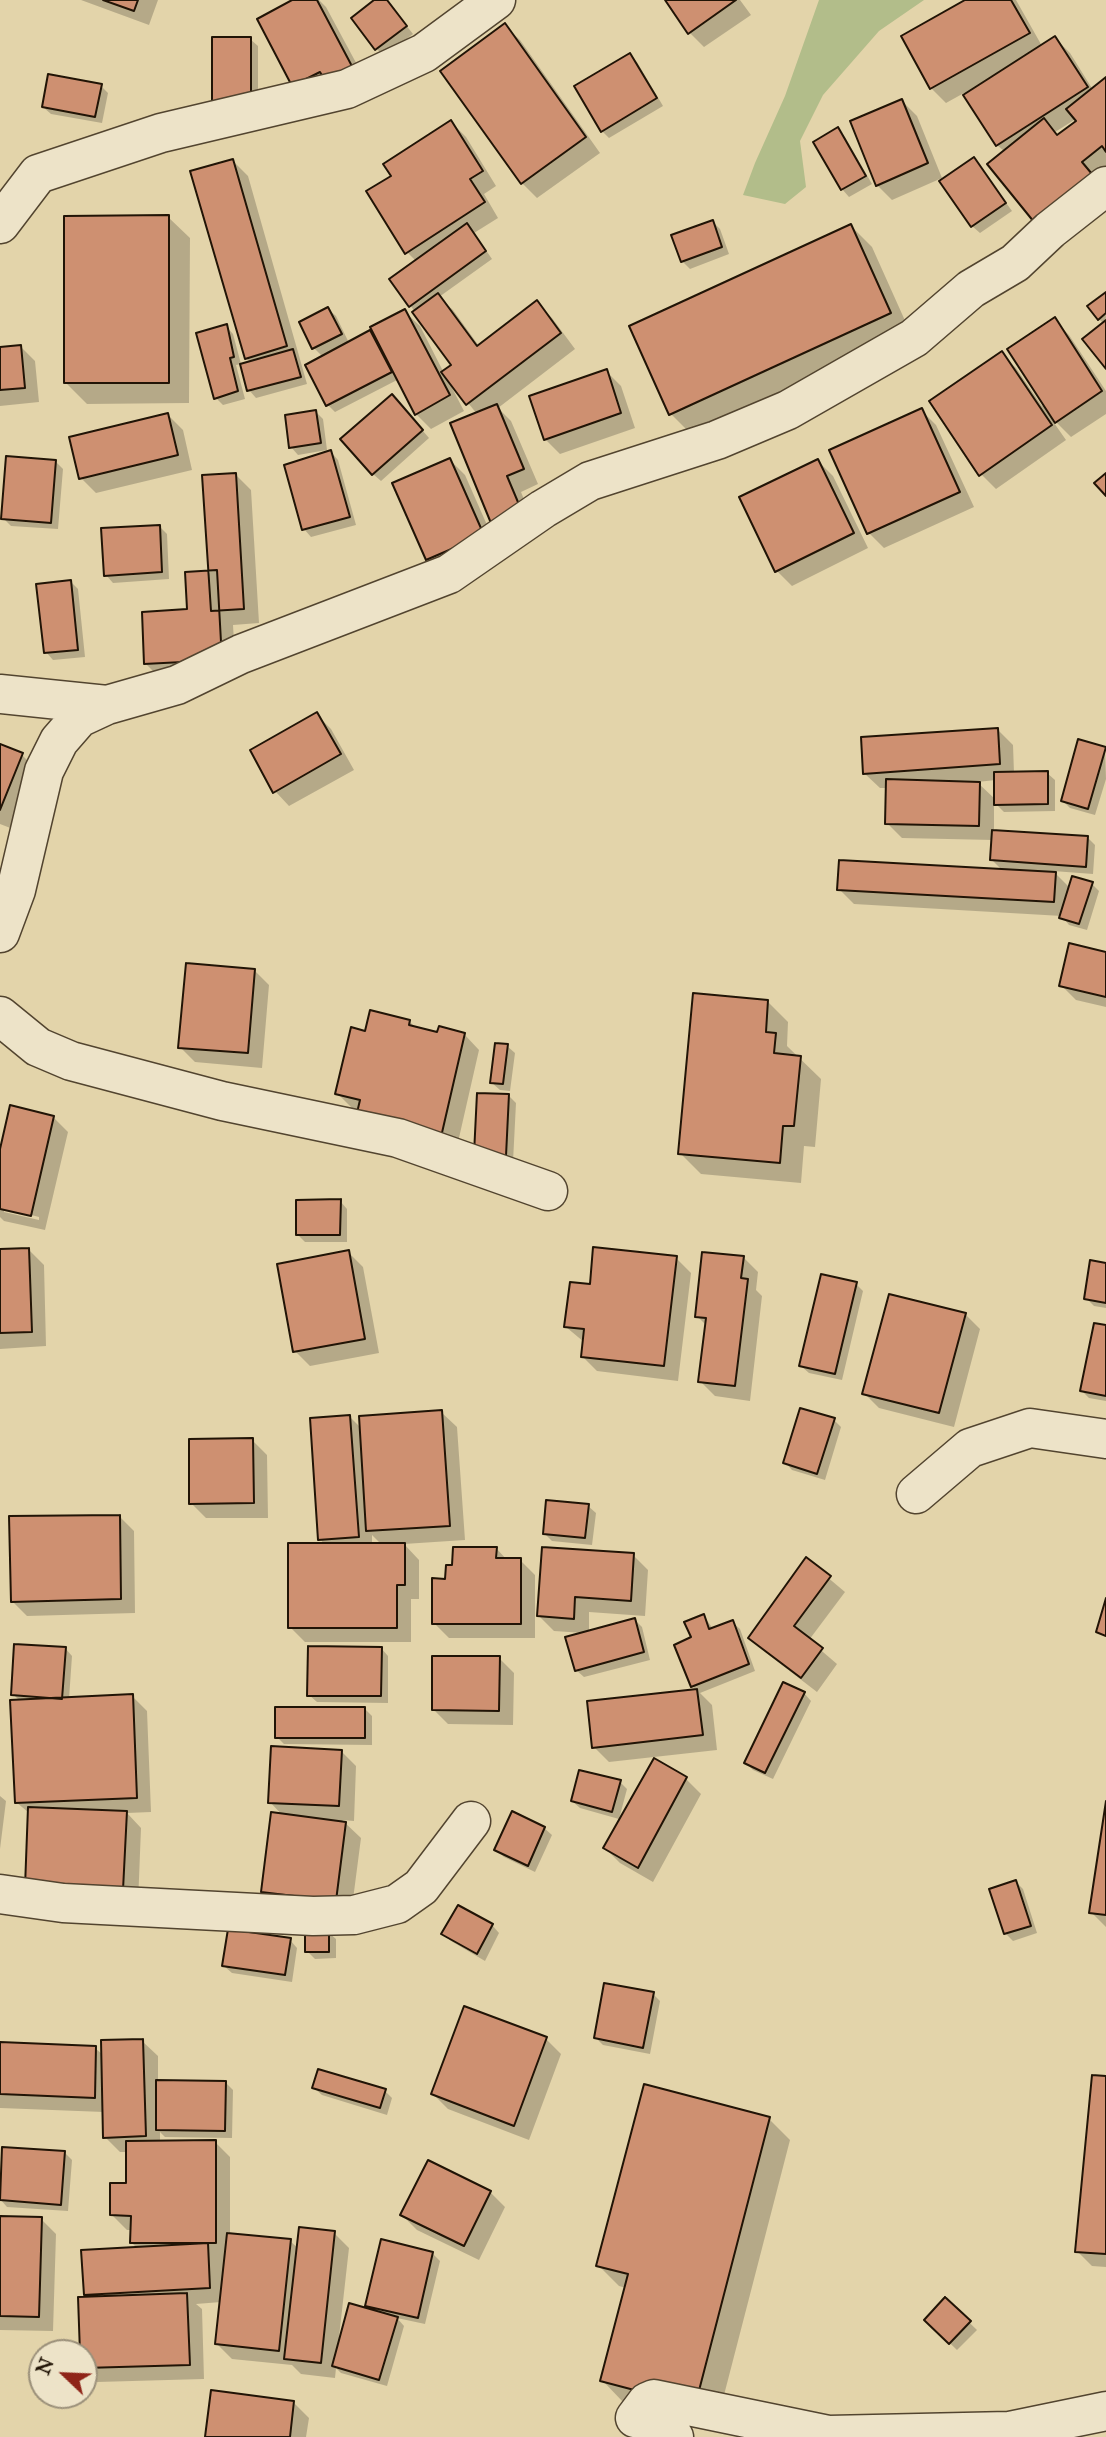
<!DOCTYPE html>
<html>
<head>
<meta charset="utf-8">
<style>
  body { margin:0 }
  #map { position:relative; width:1106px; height:2437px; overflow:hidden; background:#e3d4aa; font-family:"IM FELL Great Primer",serif }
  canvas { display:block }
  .north { position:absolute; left:28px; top:2339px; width:70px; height:70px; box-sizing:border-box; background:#ede3c8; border:2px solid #9b907a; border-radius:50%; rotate:293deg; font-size:19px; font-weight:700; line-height:28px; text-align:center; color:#211406 }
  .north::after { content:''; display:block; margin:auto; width:24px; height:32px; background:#8f2418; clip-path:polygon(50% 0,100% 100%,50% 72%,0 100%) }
</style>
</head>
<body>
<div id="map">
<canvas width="1106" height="2437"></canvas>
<div class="north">N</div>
</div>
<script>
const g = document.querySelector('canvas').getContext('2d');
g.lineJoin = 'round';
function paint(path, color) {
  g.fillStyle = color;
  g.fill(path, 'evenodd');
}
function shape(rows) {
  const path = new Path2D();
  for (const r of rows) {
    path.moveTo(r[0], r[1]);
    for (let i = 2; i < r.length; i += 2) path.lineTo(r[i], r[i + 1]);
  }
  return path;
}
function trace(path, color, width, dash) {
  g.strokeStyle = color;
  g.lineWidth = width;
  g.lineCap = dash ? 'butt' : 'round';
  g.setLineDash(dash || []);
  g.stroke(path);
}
paint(shape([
  [819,0,924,0,879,31,823,95,800,141,806,187,785,204,743,195,755,163,785,96]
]), '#b2bd8a');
paint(shape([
  [81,0,158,0,149,25],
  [295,0,319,0,326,7,368,85,308,100],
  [377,0,386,0,413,34,384,56,376,48],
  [667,0,740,0,751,15,704,47,689,32],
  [968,0,1016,0,1042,46,1055,38,1070,53,1093,90,1106,79,1106,169,1095,177,1005,152,997,145,964,93,946,103,931,88],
  [1079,117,1081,119,1059,136,1055,132],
  [505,26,520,40,600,153,537,198,522,183],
  [250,39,258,46,258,115,221,116],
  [630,55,637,62,663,106,609,138,602,131],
  [101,86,108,93,102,123,51,114,43,107],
  [902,101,917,116,942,178,892,200,877,185],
  [451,122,466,137,496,186,484,194,498,218,474,233,492,259,439,297,453,310,479,346,537,303,552,318,575,349,498,408,511,421,538,484,521,492,536,529,510,542,477,414,452,383,450,384,464,411,431,429,416,414,399,379,335,412,328,405,323,357,314,348,302,323,328,309,336,316,349,343,369,333,378,341,405,312,420,326,444,373,454,366,410,305,416,261,407,252,393,177],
  [837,129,845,137,872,184,849,197,842,189],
  [974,159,1012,211,980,233,972,226],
  [233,161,248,176,307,384,256,398,249,390,251,363,246,358],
  [168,217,190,238,189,403,87,404,66,383],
  [713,222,720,229,729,254,690,269,682,261],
  [851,226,872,247,911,334,692,435,671,414,632,327],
  [1106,293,1106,366,1104,324,1099,319],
  [1054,320,1069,335,1106,391,1106,414,1071,437,1053,419,1052,420,1066,440,996,489,981,474,1001,353,1016,368,1042,406,1045,404],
  [226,326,233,334,241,364,236,365,245,399,223,405,216,398],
  [20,346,35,361,39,402,0,406,0,348],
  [606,371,621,386,635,428,560,454,545,439],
  [399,403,429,438,381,481,373,474],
  [921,410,936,425,974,507,884,548,869,533,831,451],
  [316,412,323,419,327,450,298,455,291,447],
  [168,415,183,430,192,470,96,493,81,478],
  [331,452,338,460,356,525,311,537,304,529],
  [450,460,465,475,498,550,443,574,428,559],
  [55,461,63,469,58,529,11,526,3,518],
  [818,461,833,476,868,548,792,586,777,571],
  [236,475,251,490,259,623,233,625,236,675,161,679,146,664,189,611,210,572],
  [159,526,167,534,169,579,113,583,106,575],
  [70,581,78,589,85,657,53,660,46,652],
  [316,714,331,729,354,770,289,806,275,791],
  [998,730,1013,745,1014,773,1047,773,1055,780,1055,811,1004,812,994,802,994,832,1087,837,1095,845,1093,874,1053,871,1070,888,1092,884,1099,891,1087,930,1069,925,1062,916,854,904,839,889,1003,871,992,860,993,840,902,838,887,823,888,788,880,788,864,773],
  [996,780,996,800,977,782],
  [0,746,22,755,37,770,13,829,0,824],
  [1105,749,1106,779,1095,815,1070,808,1063,801],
  [1106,954,1106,1007,1076,1000,1061,985],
  [254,970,269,985,262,1068,195,1062,180,1047],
  [767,1001,788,1022,787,1046,821,1079,815,1147,804,1146,801,1183,701,1174,680,1153],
  [410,1022,416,1028,439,1034,464,1034,479,1050,456,1151,352,1108,337,1093,366,1033],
  [507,1046,515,1053,510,1091,500,1090,492,1083],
  [509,1096,516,1103,513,1162,483,1161],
  [53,1117,68,1132,45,1230,4,1221,0,1217,0,1156],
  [4,1208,39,1217,39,1220,4,1212],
  [340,1201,347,1209,347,1242,305,1242,297,1234],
  [29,1250,44,1265,46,1346,0,1349,0,1251],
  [348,1252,363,1267,379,1353,310,1366,295,1351],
  [743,1257,758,1272,756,1290,762,1296,750,1401,715,1396,700,1381,707,1326,697,1316],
  [676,1258,691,1273,678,1381,597,1371,582,1356,584,1342,566,1327,591,1286],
  [1106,1265,1106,1308,1094,1306,1086,1298],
  [856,1284,863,1291,842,1380,809,1373,801,1366],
  [965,1314,980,1329,954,1427,879,1408,864,1393],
  [1106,1327,1106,1401,1089,1398,1082,1391],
  [441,1412,457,1427,465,1540,404,1544,419,1560,419,1599,411,1599,411,1642,305,1642,290,1627,325,1545,320,1539,350,1417,361,1428],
  [372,1535,382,1545,372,1545],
  [834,1420,841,1427,825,1480,792,1470,785,1462],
  [252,1440,267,1455,268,1518,206,1518,191,1503],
  [588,1506,596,1513,592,1545,552,1541,545,1534],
  [119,1516,134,1531,135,1613,27,1616,12,1601],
  [496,1548,507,1560,520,1560,535,1575,535,1638,449,1638,434,1623,447,1580],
  [633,1555,648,1570,645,1616,589,1612,589,1632,635,1620,642,1627,650,1660,584,1677,576,1670,584,1633,554,1631,539,1616],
  [807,1560,845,1592,809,1640,837,1664,817,1692,765,1652,750,1637],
  [704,1616,713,1629,732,1622,740,1629,755,1671,700,1693,712,1705,717,1750,609,1762,594,1747,697,1690,692,1686,694,1638],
  [65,1648,72,1656,69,1699,132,1696,147,1711,151,1812,127,1813,141,1828,138,1904,16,1802,20,1701,13,1694],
  [381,1648,388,1656,388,1703,317,1702,309,1695],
  [499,1658,514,1673,513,1725,448,1724,433,1709],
  [804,1693,811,1701,773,1779,753,1770,746,1763],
  [365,1709,372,1716,372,1745,284,1744,277,1737],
  [341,1751,356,1766,354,1821,342,1820,361,1838,351,1915,278,1906,263,1891,283,1816,270,1802],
  [654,1760,686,1779,701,1794,653,1882,620,1863,605,1848],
  [620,1782,627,1789,619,1819,580,1808,572,1801],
  [0,1796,6,1801,0,1849],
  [1106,1813,1106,1927,1091,1912],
  [544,1828,552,1835,535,1872,504,1857,496,1850],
  [1016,1882,1023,1889,1037,1933,1013,1941,1005,1933],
  [492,1925,499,1933,485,1961,451,1941,443,1934],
  [328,1932,336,1939,336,1958,315,1959,307,1951],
  [290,1940,297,1948,292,1982,232,1973,224,1966],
  [653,1994,660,2001,650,2054,603,2045,596,2038],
  [546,2039,561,2054,529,2140,448,2109,433,2094],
  [142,2041,158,2056,158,2081,225,2082,233,2090,232,2138,165,2137,160,2132,160,2143,215,2142,230,2157,230,2235,290,2241,299,2249,334,2233,349,2248,339,2337,374,2312,367,2306,433,2254,440,2261,425,2324,397,2318,404,2326,387,2386,341,2373,336,2368,335,2378,301,2374,292,2365,232,2359,217,2344,221,2302,196,2304,202,2309,204,2379,97,2382,84,2369,84,2353,82,2353,89,2298,86,2294,138,2249,132,2243,132,2230,127,2230,112,2215,128,2185,127,2152,120,2152,105,2137,104,2112,0,2108,0,2044,95,2048,103,2055],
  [1106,2078,1106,2267,1092,2266,1077,2251],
  [314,2088,385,2091,392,2098,387,2115,322,2095],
  [769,2119,790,2140,716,2426,623,2402,602,2380,626,2288,619,2286,598,2265],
  [4,2148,64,2152,72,2160,68,2211,7,2207,0,2199],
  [490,2192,505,2207,479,2260,417,2230,402,2215],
  [0,2218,41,2219,56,2234,53,2331,0,2330],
  [945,2299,977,2330,957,2350,926,2320],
  [294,2403,309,2418,306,2437,207,2437]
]), '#0003');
const building = shape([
  [103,0,138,0,134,11,103,0],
  [292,0,317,0,354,70,327,84,320,72,292,86,257,19,292,0],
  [374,0,387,0,407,26,375,50,351,18,374,0],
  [665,0,736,0,688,34,665,0],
  [965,0,1011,0,1030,33,930,89,901,36,965,0],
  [505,23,586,137,521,184,440,71,505,23],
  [1055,36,1088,87,996,146,963,95,1055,36],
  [212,37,251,37,251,109,212,110,212,37],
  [630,53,657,98,601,132,574,86,630,53],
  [48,74,102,84,95,117,42,107,48,74],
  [1106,77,1106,152,1102,146,1082,162,1092,174,1034,222,987,164,1044,118,1057,135,1076,121,1066,109,1106,77],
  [902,99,928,163,876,186,850,121,902,99],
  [451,120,483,171,470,179,485,202,405,254,366,191,391,176,383,164,451,120],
  [838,127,866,176,841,190,813,142,838,127],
  [974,157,1006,203,971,227,939,181,974,157],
  [233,159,287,346,245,359,190,171,233,159],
  [169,215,169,383,64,383,64,216,169,215],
  [713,220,722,247,681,262,671,235,713,220],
  [467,223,486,251,409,307,389,279,467,223],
  [851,224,891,313,669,415,629,326,851,224],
  [1106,292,1106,313,1098,320,1087,306,1106,292],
  [438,293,477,346,537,300,561,333,466,405,441,372,451,365,412,312,438,293],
  [328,307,342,334,312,349,299,322,328,307],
  [405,309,450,395,415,415,370,327,405,309],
  [1055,317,1102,391,1055,423,1007,349,1055,317],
  [1106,320,1106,369,1082,339,1106,320],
  [227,324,234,357,230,358,238,391,214,399,196,333,227,324],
  [370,330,392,372,326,406,305,365,370,330],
  [21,345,25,388,0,390,0,347,21,345],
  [293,349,301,377,247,391,240,364,293,349],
  [1002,351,1052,425,979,476,929,401,1002,351],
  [607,369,621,413,544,440,529,396,607,369],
  [392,394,423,430,372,475,340,439,392,394],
  [497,404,524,469,507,476,523,514,493,528,450,423,497,404],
  [922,408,960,492,867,534,829,450,922,408],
  [316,410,321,443,289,448,285,415,316,410],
  [168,413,178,455,79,479,69,437,168,413],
  [331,450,350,517,302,530,284,465,331,450],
  [6,456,56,460,51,523,1,519,6,456],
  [450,458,484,535,426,560,392,483,450,458],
  [818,459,854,533,775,572,739,497,818,459],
  [236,473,244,609,211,611,202,475,236,473],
  [1106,473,1106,496,1094,483,1106,473],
  [160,525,162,572,104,576,101,528,160,525],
  [217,570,222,660,144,664,142,612,187,609,185,572,217,570],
  [71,580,78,650,44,653,36,584,71,580],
  [317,712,341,754,273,793,250,750,317,712],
  [998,728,1000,764,863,774,861,737,998,728],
  [1078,739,1106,747,1088,809,1061,801,1078,739],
  [0,744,23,753,0,810,0,744],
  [1048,771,1048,804,994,805,994,772,1048,771],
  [886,779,980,782,979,826,885,824,886,779],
  [992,830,1088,836,1086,867,990,860,992,830],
  [839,860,1056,872,1054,902,837,890,839,860],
  [1072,876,1093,882,1079,924,1059,918,1072,876],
  [1069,943,1106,952,1106,997,1059,986,1069,943],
  [186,963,255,969,248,1053,178,1048,186,963],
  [693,993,768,1000,766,1032,776,1033,774,1053,801,1056,794,1126,783,1126,780,1163,678,1154,693,993],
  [370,1010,410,1020,409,1025,437,1032,439,1026,465,1033,441,1137,356,1117,360,1100,335,1094,351,1027,365,1031,370,1010],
  [495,1043,508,1044,503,1084,490,1083,495,1043],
  [477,1093,509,1094,506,1156,474,1154,477,1093],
  [10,1105,54,1116,31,1216,0,1209,0,1149,10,1105],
  [341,1199,340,1235,296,1235,296,1200,341,1199],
  [593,1247,677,1256,664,1366,581,1357,584,1329,564,1327,570,1282,590,1284,593,1247],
  [29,1248,32,1332,0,1333,0,1249,29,1248],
  [349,1250,365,1339,293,1352,277,1264,349,1250],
  [702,1252,744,1256,741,1278,748,1279,735,1386,698,1382,706,1318,695,1317,702,1252],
  [1090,1260,1106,1263,1106,1303,1084,1299,1090,1260],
  [821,1274,857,1282,835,1374,799,1366,821,1274],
  [889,1294,966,1313,939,1413,862,1394,889,1294],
  [1094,1323,1106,1325,1106,1396,1080,1391,1094,1323],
  [800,1408,835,1418,817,1474,783,1463,800,1408],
  [442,1410,450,1526,366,1531,359,1416,442,1410],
  [350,1415,359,1537,318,1540,310,1418,350,1415],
  [253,1438,254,1503,189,1504,189,1439,253,1438],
  [546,1500,589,1504,585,1538,543,1534,546,1500],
  [120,1515,121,1599,11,1602,9,1516,120,1515],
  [288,1543,405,1543,405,1585,397,1585,397,1628,288,1628,288,1543],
  [453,1547,497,1547,496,1558,521,1558,521,1624,432,1624,432,1578,445,1579,446,1565,452,1565,453,1547],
  [542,1547,634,1553,631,1601,575,1597,574,1619,537,1616,542,1547],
  [806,1557,831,1576,794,1626,823,1648,801,1678,748,1638,806,1557],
  [1106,1598,1106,1636,1096,1632,1106,1598],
  [704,1614,709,1629,733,1620,749,1664,691,1687,674,1645,691,1637,684,1622,704,1614],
  [635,1618,644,1652,575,1671,565,1637,635,1618],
  [14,1644,66,1647,62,1699,11,1695,14,1644],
  [308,1646,382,1647,381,1696,307,1696,308,1646],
  [432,1656,500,1656,499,1711,432,1710,432,1656],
  [783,1682,805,1692,765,1773,744,1763,783,1682],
  [697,1689,703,1735,592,1748,587,1701,697,1689],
  [133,1694,137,1798,15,1803,10,1700,133,1694],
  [275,1707,365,1707,365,1738,275,1738,275,1707],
  [271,1746,342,1750,339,1806,268,1803,271,1746],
  [654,1758,687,1777,638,1868,603,1848,654,1758],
  [579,1770,621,1780,612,1812,571,1801,579,1770],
  [1106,1801,1106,1915,1089,1913,1106,1801],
  [28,1807,127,1811,123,1890,25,1887,28,1807],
  [512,1811,545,1827,528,1866,494,1850,512,1811],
  [271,1812,346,1822,336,1901,261,1892,271,1812],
  [1016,1880,1031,1926,1004,1934,989,1889,1016,1880],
  [458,1905,493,1924,477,1954,441,1934,458,1905],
  [228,1929,291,1938,285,1975,222,1966,228,1929],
  [305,1930,329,1930,329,1952,305,1952,305,1930],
  [604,1983,654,1992,643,2048,594,2038,604,1983],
  [464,2006,547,2037,514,2126,431,2094,464,2006],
  [143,2039,146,2136,103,2138,101,2040,143,2039],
  [0,2042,96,2046,95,2098,0,2094,0,2042],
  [318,2069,386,2089,380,2108,312,2088,318,2069],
  [1092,2075,1106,2076,1106,2254,1075,2252,1092,2075],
  [156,2080,226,2081,225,2131,156,2130,156,2080],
  [644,2084,770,2117,695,2406,600,2381,628,2274,596,2266,644,2084],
  [216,2140,216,2243,130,2243,131,2216,110,2215,110,2183,126,2183,126,2141,216,2140],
  [2,2147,65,2151,61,2205,0,2200,2,2147],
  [428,2160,491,2191,464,2246,400,2215,428,2160],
  [0,2216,42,2217,39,2317,0,2316,0,2216],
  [299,2227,335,2231,321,2363,284,2359,299,2227],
  [227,2233,291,2239,279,2351,215,2344,227,2233],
  [381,2239,433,2252,418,2318,365,2306,381,2239],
  [208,2243,210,2288,84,2295,81,2250,208,2243],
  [187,2293,190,2365,84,2368,84,2353,80,2353,78,2297,187,2293],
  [945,2297,971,2321,949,2344,924,2320,945,2297],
  [349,2303,398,2317,379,2380,332,2366,349,2303],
  [211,2390,294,2401,290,2437,205,2437,211,2390]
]);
paint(building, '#ce9071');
trace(building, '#211406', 2);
const minor = shape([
  [0,224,38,174,161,133,347,89,424,53,496,0],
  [0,694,107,705],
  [0,933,16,890,44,771,59,741,79,718,107,705,177,685,241,654,449,574,543,509,590,481,717,440,788,410,914,338,971,289,1015,263,1050,230,1106,186],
  [0,1016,38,1047,71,1061,222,1101,398,1138,548,1191],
  [916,1494,970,1448,1030,1428,1106,1439],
  [0,1894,63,1903,313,1916,354,1915,397,1904,421,1887,471,1821],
  [674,2437,655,2423,635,2418,647,2402,654,2399,829,2435,1009,2431,1106,2411]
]);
trace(minor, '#52442f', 41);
trace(minor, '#ede3c8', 38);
</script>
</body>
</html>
